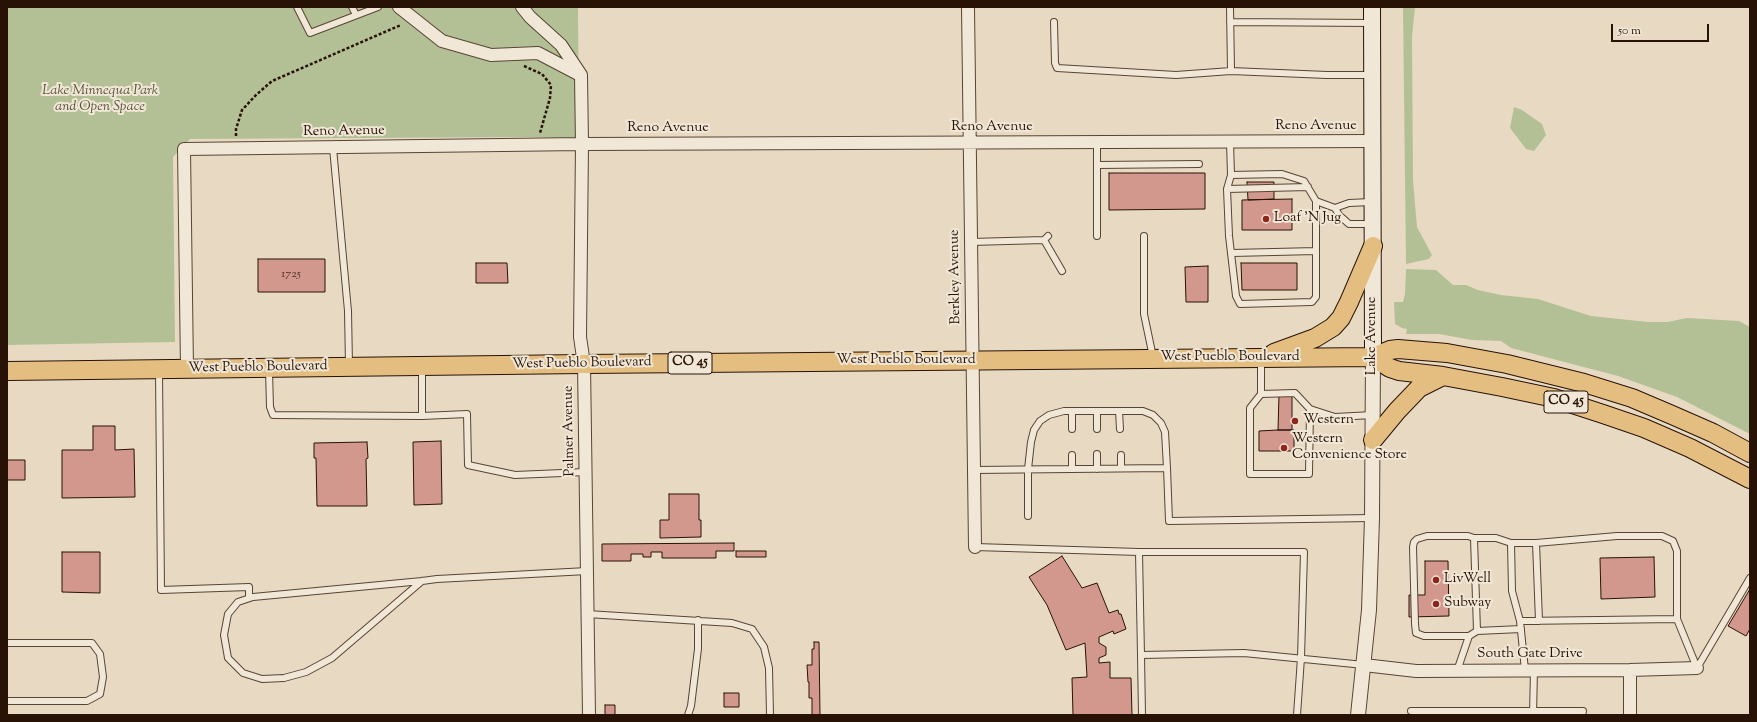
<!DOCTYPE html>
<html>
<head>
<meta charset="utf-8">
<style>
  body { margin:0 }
  #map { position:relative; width:1757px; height:722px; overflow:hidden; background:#e8dac2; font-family:"Sorts Mill Goudy",serif }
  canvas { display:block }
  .frame { position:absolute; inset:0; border:8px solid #281206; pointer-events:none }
  .scale { position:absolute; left:1611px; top:24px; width:98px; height:18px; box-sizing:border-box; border:2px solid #281206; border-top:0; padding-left:5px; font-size:12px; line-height:14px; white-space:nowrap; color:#281206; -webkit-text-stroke:3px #f0e7d7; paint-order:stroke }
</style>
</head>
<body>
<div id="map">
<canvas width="1757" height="722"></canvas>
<div class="frame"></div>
<div class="scale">50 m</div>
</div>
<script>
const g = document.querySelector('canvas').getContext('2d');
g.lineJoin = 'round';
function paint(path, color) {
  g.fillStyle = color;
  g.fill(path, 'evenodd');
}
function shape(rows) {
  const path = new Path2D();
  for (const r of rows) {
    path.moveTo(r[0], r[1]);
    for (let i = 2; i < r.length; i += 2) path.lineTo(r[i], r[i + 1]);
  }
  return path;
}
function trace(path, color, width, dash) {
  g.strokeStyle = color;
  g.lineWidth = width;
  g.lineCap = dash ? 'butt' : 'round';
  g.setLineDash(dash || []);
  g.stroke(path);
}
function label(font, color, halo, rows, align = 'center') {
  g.font = font + ' "Sorts Mill Goudy",serif';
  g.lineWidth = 4;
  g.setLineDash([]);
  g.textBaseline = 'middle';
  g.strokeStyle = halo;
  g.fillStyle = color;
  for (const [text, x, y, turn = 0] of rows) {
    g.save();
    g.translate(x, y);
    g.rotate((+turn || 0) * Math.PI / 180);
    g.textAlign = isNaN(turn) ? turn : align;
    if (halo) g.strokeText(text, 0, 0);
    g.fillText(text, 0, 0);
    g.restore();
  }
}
paint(shape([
  [7,7,578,7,579,138,531,137,190,139,173,157,175,342,7,345],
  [1403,7,1415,7,1412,37,1413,180,1417,227,1432,255,1429,259,1406,264],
  [1514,107,1522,110,1542,124,1546,135,1534,151,1526,149,1510,128],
  [1406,269,1436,270,1453,285,1466,285,1478,290,1501,295,1538,299,1591,316,1648,322,1667,322,1687,318,1739,321,1750,327,1750,434,1677,397,1618,376,1511,348,1501,341,1472,340,1439,334,1406,334,1407,329,1402,328,1395,324,1394,302,1403,302,1405,294]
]), '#b3c095');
const building = shape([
  [1109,173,1205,173,1205,209,1109,210,1109,173],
  [1247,182,1274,182,1274,199,1248,200,1247,182],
  [1292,199,1292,230,1242,230,1242,200,1292,199],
  [258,259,325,259,325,292,258,292,258,259],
  [476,263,507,263,508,283,476,283,476,263],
  [1241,263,1297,263,1297,290,1242,290,1241,263],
  [1208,266,1208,302,1186,302,1185,267,1208,266],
  [1279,395,1292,395,1292,430,1278,430,1279,395],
  [93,426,115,426,115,450,134,449,135,497,62,498,62,450,93,450,93,426],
  [1278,430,1294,430,1294,451,1259,451,1259,431,1278,430],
  [441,441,442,504,414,505,413,442,441,441],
  [367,442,368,458,366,459,367,506,317,506,316,458,314,458,314,443,367,442],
  [7,460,25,460,25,480,7,480,7,460],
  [669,494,699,494,699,520,701,520,701,537,660,538,660,520,669,520,669,494],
  [734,543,734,551,716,551,716,558,662,558,662,552,651,552,651,557,643,557,643,554,631,554,631,561,602,561,602,544,734,543],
  [736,551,766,551,766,557,736,557,736,551],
  [62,552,100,552,100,593,62,592,62,552],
  [1062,556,1082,588,1097,583,1109,613,1118,610,1119,614,1121,614,1126,629,1114,634,1113,631,1099,637,1099,643,1106,647,1106,655,1099,658,1099,663,1110,662,1110,678,1131,678,1132,715,1073,715,1072,678,1087,677,1085,643,1066,650,1047,605,1029,577,1062,556],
  [1654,557,1655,597,1601,599,1600,558,1654,557],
  [1425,561,1448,561,1449,616,1409,617,1409,595,1425,595,1425,561],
  [1750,589,1750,629,1746,636,1728,626,1750,589],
  [814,642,819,642,820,715,812,715,812,698,809,698,809,682,808,682,807,665,812,665,812,649,814,649,814,642],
  [724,693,739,693,739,707,724,707,724,693],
  [605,705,615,705,615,715,605,715,605,705]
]);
paint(building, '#d3988d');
trace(building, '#281206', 1);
const service = shape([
  [297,7,310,33,378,7],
  [352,7,356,15],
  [1230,7,1231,71,1327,75,1372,75],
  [1054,22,1055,63,1057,68,1176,75,1231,71],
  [1230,22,1372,23],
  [1097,142,1097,236],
  [1230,142,1231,175,1282,174,1304,181,1316,201,1335,208],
  [333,148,348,311,349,365],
  [1097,165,1199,164],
  [1231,175,1227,189,1229,236,1236,296,1240,304,1312,302,1316,297,1316,201],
  [1227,189,1308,187],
  [1371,202,1349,203,1335,208,1339,215,1349,224,1371,224],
  [1144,236,1144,314,1153,357],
  [1044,240,1062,271],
  [971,242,1044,240,1048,236],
  [1232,253,1316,251],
  [1261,359,1261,394,1295,393,1310,409,1335,417,1373,415],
  [422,368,422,416,467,414,468,465,515,475,586,472],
  [269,370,270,407,273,415,422,416],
  [159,371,161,590,249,587,249,598],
  [1261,394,1250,408,1250,474,1309,474,1310,409],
  [1119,411,1120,429],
  [1072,429,1072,411],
  [1097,429,1097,412],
  [1097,454,1097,469],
  [1121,455,1121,468],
  [1072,469,1072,455],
  [974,470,1167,468,1169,521,1372,518],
  [1028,516,1028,469,1031,442,1034,430,1040,421,1049,415,1064,411,1143,411,1153,415,1161,423,1165,432,1167,468],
  [1511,543,1536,543],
  [975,547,1139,552,1141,655,1244,653,1364,665],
  [1139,552,1304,552,1301,658,1297,715],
  [422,581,332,658,306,672,284,678,262,679,243,673,228,658,224,635,228,614,238,602,253,597,422,581,437,579,587,571],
  [587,614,732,623,752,629,764,647,769,668,770,715],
  [1520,621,1677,619,1697,668],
  [1539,621,1536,543,1617,536,1662,536,1673,541,1677,551,1677,619],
  [1477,631,1521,629],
  [1469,636,1424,636,1416,633,1415,624,1413,547,1414,542,1417,539,1427,536,1468,536,1474,538],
  [7,643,92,643,100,654,103,677,100,694,87,701,7,701],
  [1141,655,1142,715],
  [1697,668,1750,578],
  [1457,671,1469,636,1477,631,1474,538,1496,538,1511,543,1512,591,1520,621,1525,670],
  [1411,711,1583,711,1582,715],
  [688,715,691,706,698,649,698,620],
  [1533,715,1534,670]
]);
const minor = shape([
  [399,7,442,41,491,55,538,53,580,75],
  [522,7,530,17,561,45,581,75,582,144,580,337,584,364,589,715],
  [968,7,975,547],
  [187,369,184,149,582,144,1372,141],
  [1364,665,1416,671,1630,670,1697,668],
  [1630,670,1630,715]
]);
const tertiary = shape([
  [1358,715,1369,610,1372,518,1373,357]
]);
const secondary = shape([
  [1372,7,1373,357]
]);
const primary = shape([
  [1274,353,1315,338,1333,327,1341,318,1349,302,1373,246],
  [1373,357,1390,368,1399,371,1443,376,1502,387,1554,398,1603,414,1644,428,1690,448,1750,479],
  [7,371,584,364,1373,357,1390,350,1398,349,1447,353,1507,364,1584,383,1632,398,1672,415,1713,433,1750,453],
  [1373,440,1397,411,1419,388,1443,376]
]);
trace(service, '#584435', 8);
trace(minor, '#584435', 14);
trace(tertiary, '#584435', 16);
trace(secondary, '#281206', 18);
trace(primary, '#281206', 20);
trace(shape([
  [524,66,542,74,551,85,550,98,540,133],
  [236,136,236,129,242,110,256,95,272,81,401,25]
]), '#281206', 2.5, [3, 2]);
trace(service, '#f0e7d7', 6);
trace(minor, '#f0e7d7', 12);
trace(tertiary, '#f0e7d7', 14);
trace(secondary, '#f0e7d7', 16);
trace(primary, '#e4bd81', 18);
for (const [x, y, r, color] of [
  [1266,219,4,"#8f2418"],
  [1295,421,4,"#8f2418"],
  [1284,448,4,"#8f2418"],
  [1436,580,4,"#8f2418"],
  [1436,604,4,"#8f2418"]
]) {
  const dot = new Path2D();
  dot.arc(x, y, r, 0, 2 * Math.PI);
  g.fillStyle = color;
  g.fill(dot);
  trace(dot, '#f0e7d7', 1.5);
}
label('12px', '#533428', null, [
  ["1725",291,275]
]);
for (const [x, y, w] of [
  [690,363,44],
  [1566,402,44]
]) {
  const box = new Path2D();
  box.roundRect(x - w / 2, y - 11, w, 22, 3);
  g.fillStyle = '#f0e7d7';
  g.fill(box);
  trace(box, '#281206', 1);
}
label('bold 13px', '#281206', null, [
  ["CO 45",690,363],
  ["CO 45",1566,402]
]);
label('italic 14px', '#594f38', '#f0e7d7', [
  ["Lake Minnequa Park",100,92],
  ["and Open Space",100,108]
]);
label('14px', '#281206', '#f0e7d7', [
  ["Reno Avenue",1316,127],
  ["Reno Avenue",992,128],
  ["Reno Avenue",668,129],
  ["Reno Avenue",344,132,-1],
  ["Berkley Avenue",956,277,-91],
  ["Lake Avenue",1373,336,-90],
  ["West Pueblo Boulevard",1230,358],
  ["West Pueblo Boulevard",906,361],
  ["West Pueblo Boulevard",582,364,-1],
  ["West Pueblo Boulevard",258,368,-1],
  ["Palmer Avenue",570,431,-91],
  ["South Gate Drive",1530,655]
]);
label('14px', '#281206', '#f0e7d7', [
  ["Loaf 'N Jug",1274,219],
  ["Western",1303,421],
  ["Western",1292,440],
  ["Convenience Store",1292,456],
  ["LivWell",1444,580],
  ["Subway",1444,604]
], 'left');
</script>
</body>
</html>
